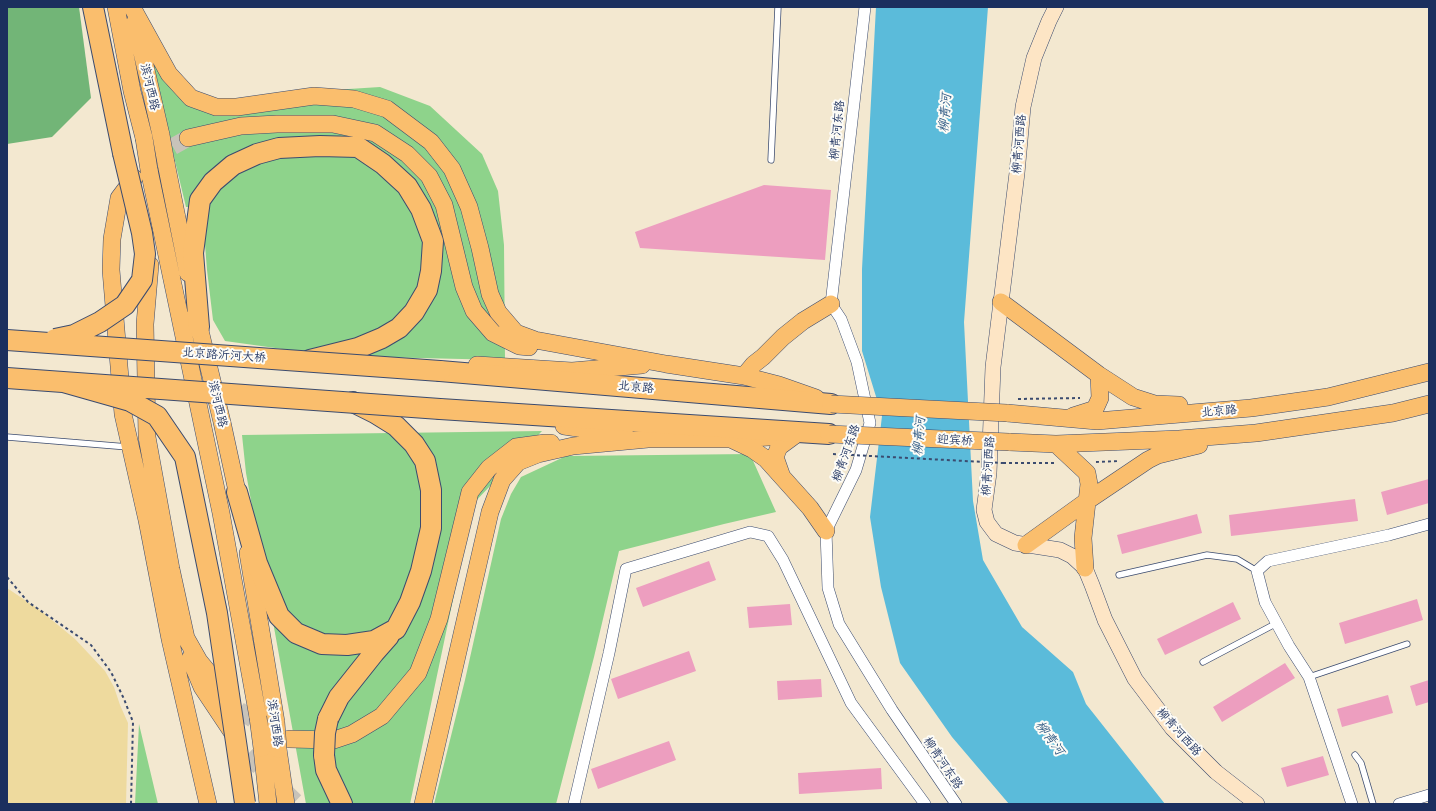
<!DOCTYPE html>
<html>
<head>
<meta charset="utf-8">
<style>
  body { margin:0 }
  #map { position:relative; width:1436px; height:811px; overflow:hidden; background:#f3e8d0; font-family:Mali,sans-serif }
  canvas { display:block }
  .frame { position:absolute; inset:0; border:8px solid #1b2f5e; pointer-events:none }
</style>
</head>
<body>
<div id="map">
<canvas width="1436" height="811"></canvas>
<div class="frame"></div>
</div>
<script>
const g = document.querySelector('canvas').getContext('2d');
g.lineJoin = 'round';
function paint(path, color) {
  g.fillStyle = color;
  g.fill(path, 'evenodd');
}
function shape(rows) {
  const path = new Path2D();
  for (const r of rows) {
    path.moveTo(r[0], r[1]);
    for (let i = 2; i < r.length; i += 2) path.lineTo(r[i], r[i + 1]);
  }
  return path;
}
function trace(path, color, width, dash) {
  g.strokeStyle = color;
  g.lineWidth = width;
  g.lineCap = dash ? 'butt' : 'round';
  g.setLineDash(dash || []);
  g.stroke(path);
}
function label(font, color, halo, rows, align = 'center') {
  g.font = font + ' Mali,"LXGW WenKai TC",sans-serif';
  g.lineWidth = 4;
  g.setLineDash([]);
  g.textBaseline = 'middle';
  g.strokeStyle = halo;
  g.fillStyle = color;
  for (const [text, x, y, turn = 0] of rows) {
    g.save();
    g.translate(x, y);
    g.rotate((+turn || 0) * Math.PI / 180);
    g.textAlign = isNaN(turn) ? turn : align;
    if (halo) g.strokeText(text, 0, 0);
    g.fillText(text, 0, 0);
    g.restore();
  }
}
paint(shape([
  [149,53,207,104,286,93,380,87,430,106,482,154,498,191,504,245,505,360,333,356,225,341,213,320,207,270,202,207,186,207],
  [542,431,473,504,410,804,306,804,246,473,242,435],
  [750,454,776,512,724,524,619,551,594,657,556,804,434,804,465,680,501,519,511,494,521,477,566,456],
  [139,724,158,804,135,804]
]), '#8ed38b');
paint(shape([
  [7,7,79,7,91,98,52,137,7,144]
]), '#72b577');
paint(shape([
  [7,588,41,611,75,639,105,671,114,687,120,705,128,723,126,804,7,804]
]), '#eeda9e');
paint(shape([
  [876,7,988,7,964,322,973,501,983,560,1022,627,1073,672,1086,704,1165,804,1009,804,952,737,900,663,881,587,870,517,882,416,862,351,862,269]
]), '#5bbbda');
paint(shape([
  [764,185,831,190,825,260,640,248,635,232],
  [1429,479,1429,503,1387,515,1381,492],
  [1355,499,1358,521,1231,536,1229,515],
  [1197,514,1202,533,1122,554,1117,535],
  [709,561,716,580,643,607,636,588],
  [1417,599,1423,620,1345,644,1339,623],
  [1233,602,1241,619,1165,655,1157,639],
  [790,604,792,625,749,628,747,607],
  [689,651,696,671,618,699,611,679],
  [1285,663,1295,678,1222,722,1213,707],
  [821,679,822,697,778,700,777,681],
  [1429,680,1429,702,1416,706,1410,686],
  [1388,695,1393,713,1342,727,1337,709],
  [669,741,676,760,598,789,591,769],
  [1323,756,1329,775,1287,787,1281,768],
  [881,768,882,789,799,794,798,773]
]), '#ed9ebf');
trace(shape([
  [151,159,188,138],
  [239,710,267,729],
  [247,755,298,804]
]), '#c8c3b9', 17, [17, 8]);
const lane = shape([
  [771,160,778,7],
  [7,437,128,447],
  [1119,575,1207,555,1237,559,1257,571],
  [1203,662,1277,623],
  [1309,677,1407,644],
  [1355,755,1361,763,1373,804]
]);
const street = shape([
  [865,7,831,304,841,319,857,362,870,423,856,470,826,531,828,588,839,624,892,710,956,804],
  [574,804,609,653,626,569,750,532,768,536,783,560,851,703,925,804],
  [1352,804,1309,677,1289,646,1265,602,1257,571,1268,561,1389,535,1429,524],
  [1399,804,1429,795]
]);
const secondary = shape([
  [1056,7,1049,21,1034,58,1023,107,1017,173,993,367,989,473,984,510,987,522,996,534,1015,543,1060,550,1072,556,1085,568,1092,585,1105,620,1135,679,1172,728,1216,772,1257,804]
]);
const primary = shape([
  [116,7,132,91,144,138],
  [132,7,169,74,191,98,216,107,237,107,314,96,354,99,387,109,431,142,452,169,469,207,480,248,490,294,498,312,516,333,535,340,666,364,744,376,779,385,816,398],
  [135,22,161,135],
  [188,138,241,126,277,124,333,124,375,133,407,154,429,176,444,205,464,287,474,311,493,333,519,346,529,347],
  [166,163,188,273],
  [149,170,221,513,258,717],
  [134,178,119,198,112,239,111,270,123,414,147,520,170,639,208,804],
  [150,265,145,324,147,437,171,569,186,638,199,661,231,700],
  [1001,302,1099,375,1133,397,1155,404,1179,405],
  [196,314,222,422,240,505],
  [477,365,572,371,642,365],
  [744,376,754,364,763,357,783,337,803,321,831,304],
  [1007,413,1097,421,1251,408,1328,397,1429,372],
  [1073,416,1095,409,1100,398,1099,375],
  [564,426,625,435],
  [733,440,752,449,766,459,810,508,826,531],
  [1009,442,1056,444,1179,439,1256,433,1393,413,1429,404],
  [1056,444,1087,473,1089,484,1083,538,1085,568],
  [781,474,775,457,779,447,794,436],
  [1026,545,1087,501,1148,460,1158,455,1199,445],
  [248,553,276,722],
  [191,657,194,668,202,687,236,738],
  [289,739,334,740,352,734,382,716,418,673,439,619,470,492,489,468,516,447,545,443,551,443],
  [262,748,268,804],
  [278,749,286,804],
  [423,804,490,512,502,480,518,462,538,454,573,446,648,439,733,439,769,437]
]);
const highway = shape([
  [93,7,123,153],
  [199,327,193,253,200,200,213,182,233,165,257,154,279,148,320,146,358,147,383,164,407,186,421,209,433,241,431,271,427,290,414,312,399,328,382,338,358,348,310,360],
  [440,371,831,404],
  [440,409,829,434],
  [237,492,257,563,279,616,296,633,322,644,347,645,374,641,396,629,410,602,421,571,431,528,431,490,425,461,414,444,396,426,375,413,353,402],
  [328,719,339,697,374,653,389,636],
  [324,755,326,770,342,804]
]);
trace(lane, '#3b4b6f', 7);
trace(street, '#3b4b6f', 12);
trace(secondary, '#3b4b6f', 16);
trace(primary, '#3b4b6f', 18);
trace(highway, '#3b4b6f', 22);
trace(shape([
  [1018,399,1080,398],
  [1096,462,1120,461],
  [1003,463,1056,463],
  [7,577,28,602,91,645,111,672,124,699,133,722,131,804]
]), '#3b4b6f', 2, [3, 3]);
trace(lane, '#fff', 5.5);
trace(street, '#fff', 11);
trace(secondary, '#fde5c5', 15);
trace(primary, '#fabe6d', 17);
trace(highway, '#fabe6d', 20);
const primaryBridge = shape([
  [161,135,166,163],
  [144,138,149,170],
  [831,404,1007,413],
  [829,434,1009,442],
  [258,717,262,748],
  [276,722,278,749]
]);
const highwayBridge = shape([
  [55,339,74,335,100,322,125,305,142,280,145,254,142,233,123,153],
  [7,340,440,371],
  [7,378,440,409],
  [63,382,130,401,157,416,185,457,217,613,245,803],
  [324,755,325,733,328,719]
]);
trace(primaryBridge, '#3b4b6f', 18, []);
trace(highwayBridge, '#3b4b6f', 22, []);
trace(shape([
  [833,454,1003,463]
]), '#3b4b6f', 2, [3, 3]);
trace(primaryBridge, '#fabe6d', 17);
trace(highwayBridge, '#fabe6d', 20);
label('12px', '#1b2f5e', '#fdfcf7', [
  ["滨河西路",150,87,77],
  ["柳青河东路",837,130,-84],
  ["柳青河西路",1019,144,-85],
  ["北京路沂河大桥",224,355,4],
  ["北京路",636,387,5],
  ["滨河西路",218,404,77],
  ["北京路",1219,411,-5],
  ["迎宾桥",955,440,3],
  ["柳青河东路",846,453,-70],
  ["柳青河西路",988,466,-86],
  ["滨河西路",275,723,82],
  ["柳青河西路",1179,732,48],
  ["柳青河东路",943,763,56]
]);
label('italic 13px', '#2e5983', '#fdfcf7', [
  ["柳青河",945,113,-85],
  ["柳青河",919,436,-85],
  ["柳青河",1050,738,54]
]);
</script>
</body>
</html>
